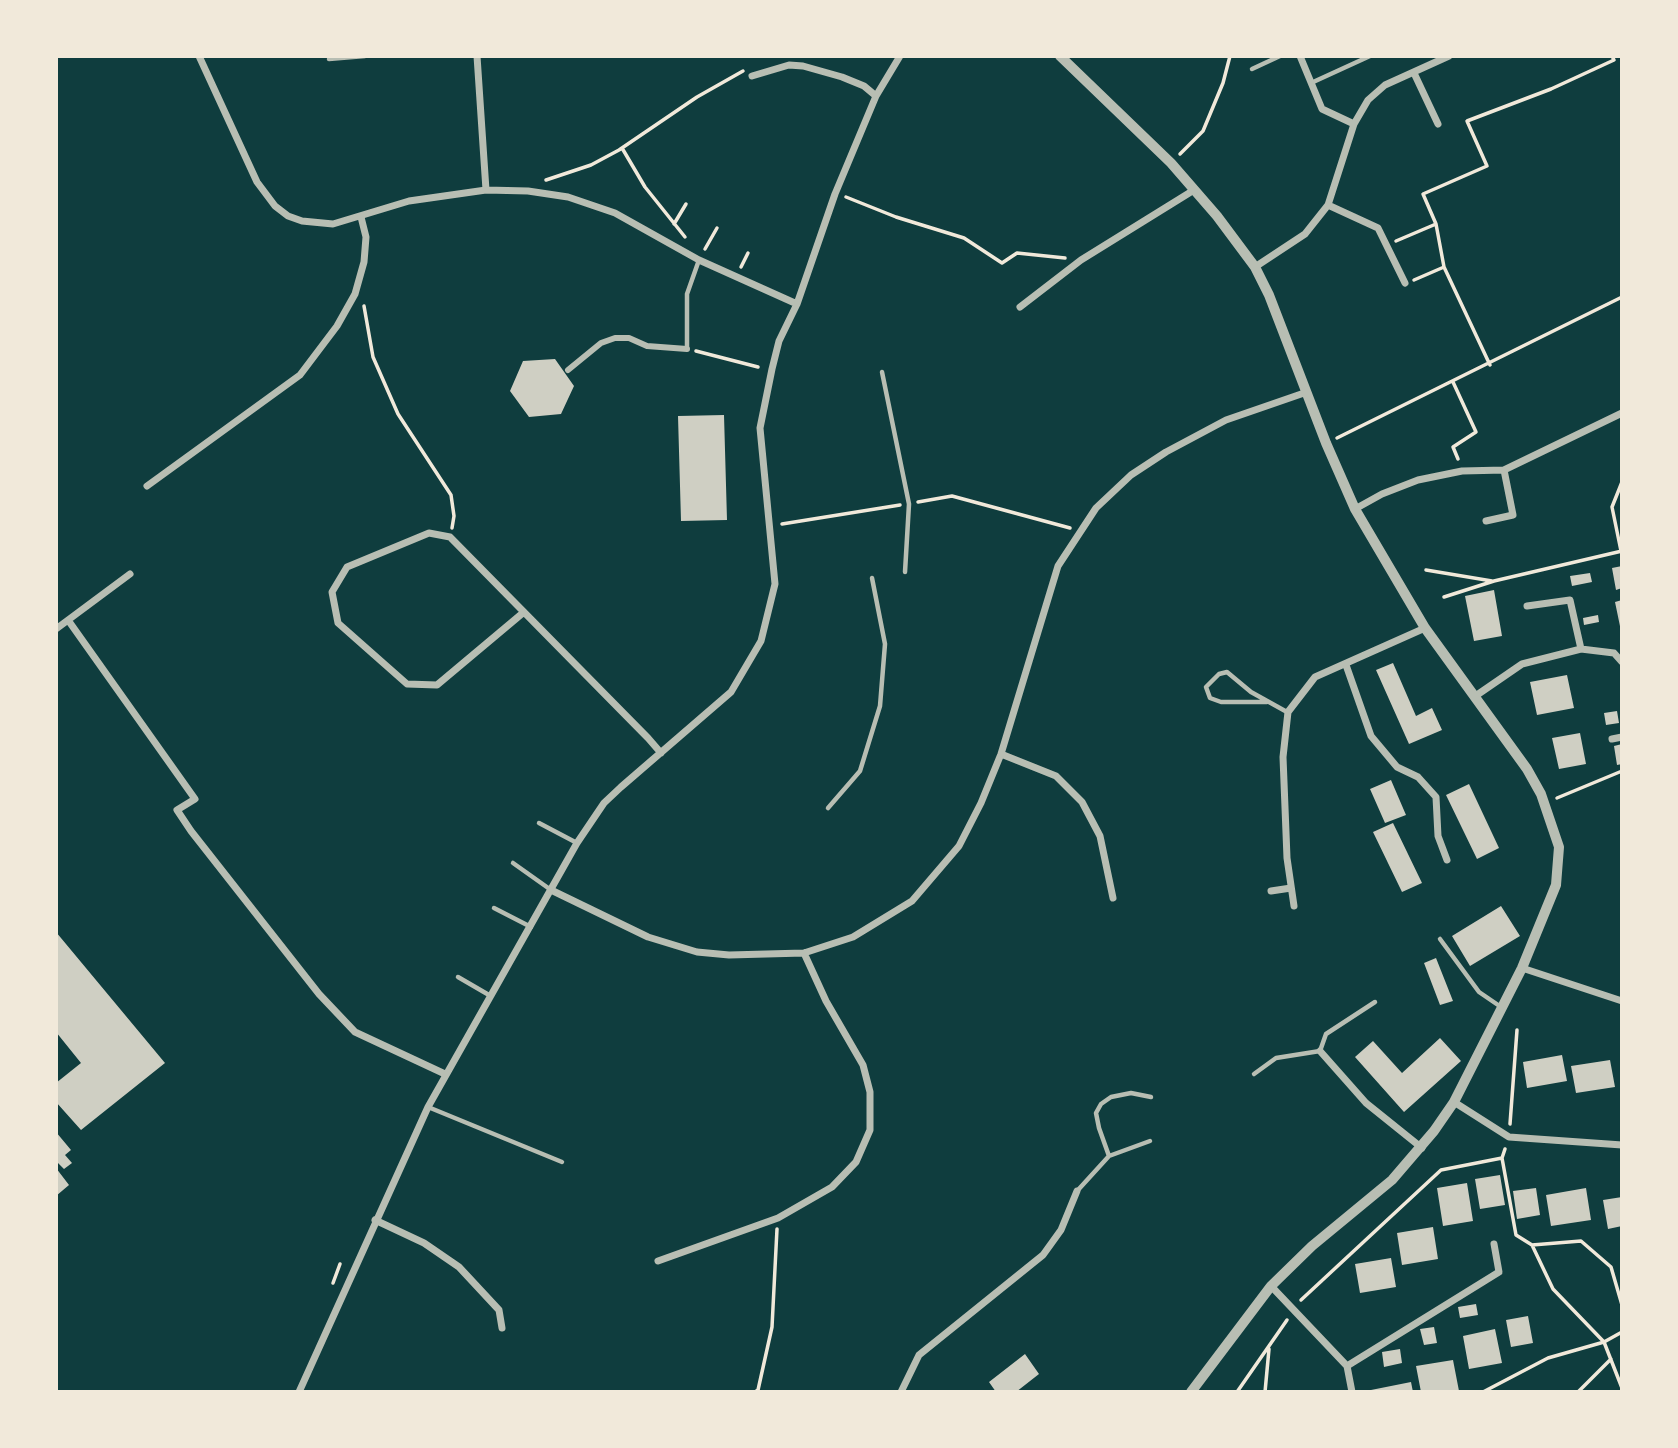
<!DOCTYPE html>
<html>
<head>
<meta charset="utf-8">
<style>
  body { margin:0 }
  #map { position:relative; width:1678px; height:1448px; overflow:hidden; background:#0f3d3e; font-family:Karla,sans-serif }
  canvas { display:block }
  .frame { position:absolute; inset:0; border:58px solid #f1e9da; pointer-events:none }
</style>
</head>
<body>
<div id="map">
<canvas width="1678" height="1448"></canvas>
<div class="frame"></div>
</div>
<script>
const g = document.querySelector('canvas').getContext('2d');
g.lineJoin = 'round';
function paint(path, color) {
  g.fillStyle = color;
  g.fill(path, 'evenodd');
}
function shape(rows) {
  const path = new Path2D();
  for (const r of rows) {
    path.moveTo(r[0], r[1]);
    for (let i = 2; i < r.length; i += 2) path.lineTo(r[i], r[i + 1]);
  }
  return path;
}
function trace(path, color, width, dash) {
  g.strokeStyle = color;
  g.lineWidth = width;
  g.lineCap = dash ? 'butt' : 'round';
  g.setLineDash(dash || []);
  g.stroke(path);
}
paint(shape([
  [555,359,574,386,561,414,529,417,510,391,523,361],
  [724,415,727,520,681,521,678,416],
  [1622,566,1622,588,1616,590,1612,568],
  [1590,573,1592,582,1572,586,1570,576],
  [1494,590,1502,636,1474,641,1465,596],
  [1622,600,1622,631,1621,631,1615,602],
  [1598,615,1599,622,1584,625,1583,618],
  [1393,663,1416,716,1432,708,1442,730,1409,744,1376,670],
  [1567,675,1574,708,1537,715,1530,682],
  [1617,711,1619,723,1606,725,1604,713],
  [1580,733,1586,764,1559,769,1552,738],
  [1622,744,1622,764,1617,765,1614,746],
  [1391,780,1406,815,1385,823,1370,789],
  [1469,784,1499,848,1477,859,1446,795],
  [1393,823,1422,883,1402,892,1373,832],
  [1501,906,1520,936,1470,966,1452,936],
  [56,932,165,1063,81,1130,56,1102,56,1083,81,1063,56,1032],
  [1436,958,1453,1001,1440,1005,1424,963],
  [1440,1038,1461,1061,1404,1112,1355,1057,1373,1041,1402,1073],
  [1562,1055,1567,1081,1527,1088,1523,1062],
  [1610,1060,1615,1087,1576,1093,1571,1066],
  [56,1132,71,1150,65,1155,72,1163,64,1169,58,1163,56,1164],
  [56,1168,69,1185,56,1196],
  [1500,1175,1505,1205,1480,1209,1475,1179],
  [1467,1183,1473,1221,1443,1226,1437,1188],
  [1536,1188,1540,1215,1517,1219,1513,1191],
  [1586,1188,1591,1220,1551,1226,1546,1195],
  [1622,1197,1622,1226,1608,1229,1603,1200],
  [1433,1227,1438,1259,1402,1265,1397,1233],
  [1391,1258,1396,1287,1360,1293,1355,1264],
  [1476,1304,1478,1315,1460,1318,1458,1307],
  [1528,1316,1533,1343,1511,1347,1506,1320],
  [1434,1327,1437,1343,1424,1345,1420,1329],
  [1495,1329,1502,1363,1469,1369,1463,1336],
  [1400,1349,1402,1363,1384,1367,1382,1352],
  [1025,1354,1039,1374,1016,1392,996,1392,989,1382],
  [1453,1360,1459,1391,1421,1392,1416,1366],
  [1411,1382,1413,1392,1372,1392,1371,1390]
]), '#cfcfc3');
trace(shape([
  [622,148,645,187,685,237],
  [1180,154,1203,131,1223,83,1230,56],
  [546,180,591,165,619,150,697,97,743,71],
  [846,197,896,217,964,238,1002,263,1017,253,1065,258],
  [674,224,686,204],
  [1396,241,1436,224],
  [705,249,717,228],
  [741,267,748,253],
  [1414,280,1444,267],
  [364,306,373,357,398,414,451,495,454,516,452,528],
  [696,351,758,367],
  [1490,365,1444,267,1436,224,1423,194,1487,166,1467,121,1551,89,1614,60,1612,56],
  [1453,382,1476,432,1453,447,1458,459],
  [1337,438,1622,297],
  [918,502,952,496,1070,528],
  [782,524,900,505],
  [1621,551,1612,507,1622,482],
  [1426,570,1492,581],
  [1444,597,1494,581,1622,551],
  [1557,798,1622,771],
  [1510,1124,1517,1030],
  [1532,1245,1581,1241,1611,1267,1622,1305],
  [333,1283,340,1264],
  [1301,1300,1441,1170,1502,1158],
  [1622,1332,1604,1342,1622,1388],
  [755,1392,758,1390,772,1327,777,1229],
  [1237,1392,1287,1320],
  [1265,1392,1269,1349],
  [1483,1392,1548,1358,1604,1342,1553,1289,1532,1245,1516,1235,1502,1158,1505,1149],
  [1578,1392,1611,1359]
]), '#f1e9da', 3.5);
trace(shape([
  [329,59,365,56],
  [1252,69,1280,56],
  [1311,83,1370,56],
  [687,349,687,294,699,260],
  [882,372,909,504,905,572],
  [1267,702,1221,702,1210,698,1206,687,1219,674,1227,672,1251,692,1287,712],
  [828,808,860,771,880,706,885,644,872,578],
  [539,823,577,843],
  [513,863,551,890],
  [494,908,531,927],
  [1440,939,1479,992,1501,1007],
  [458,977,489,995],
  [1254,1074,1276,1058,1320,1051,1326,1034,1375,1002],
  [428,1107,562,1162],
  [1109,1156,1099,1128,1096,1113,1101,1104,1111,1097,1131,1093,1151,1097],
  [1078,1190,1109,1156,1150,1141]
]), '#b8beb3', 4.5);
trace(shape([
  [568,370,601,343,615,338,629,338,647,346,687,349]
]), '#b8beb3', 6);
trace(shape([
  [199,56,257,182,275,206,288,216,302,221,333,224,409,201,486,190,528,191,568,197,615,213,699,260,797,304],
  [477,56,486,190],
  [1300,56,1322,109,1354,124],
  [1414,73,1438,124],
  [752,76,789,65,803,66,842,77,864,86,876,96],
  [1328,205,1378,228,1405,283],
  [1255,267,1305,234,1328,205,1354,124,1368,100,1385,85,1449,56],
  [1020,307,1081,260,1194,190],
  [147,486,300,375,337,326,355,294,364,262,366,237,361,217],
  [1355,509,1382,494,1418,480,1462,471,1504,470,1622,413],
  [1486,521,1513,515,1504,470],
  [1527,606,1570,600,1581,649],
  [524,612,437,685,407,684,338,623,332,592,347,567,429,533,450,537,648,738,661,753],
  [68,620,195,799,177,810,191,831,319,994,355,1032,445,1074],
  [56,629,130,574],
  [1346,665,1371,736,1397,767,1418,777,1436,797,1438,836,1447,860],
  [1474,697,1522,664,1581,649,1614,653,1622,662],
  [1612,739,1622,737],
  [1001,754,1056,776,1082,802,1100,836,1113,898],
  [551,890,648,937,697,952,729,955,804,953,853,937,912,901,959,846,981,803,1001,754,1058,566,1096,508,1131,475,1166,452,1226,420,1307,392],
  [1271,891,1291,888],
  [1294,906,1287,858,1283,757,1288,712,1315,677,1425,628],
  [1522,968,1622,1001],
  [1320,1051,1366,1103,1422,1148],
  [1454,1102,1509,1137,1622,1145],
  [375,1220,424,1243,459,1267,499,1310,502,1328],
  [658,1261,778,1218,832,1187,856,1162,870,1130,870,1092,863,1065,826,1001,804,953],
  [1271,1286,1347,1366,1352,1392],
  [1347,1366,1499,1272,1494,1244],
  [299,1392,428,1107,577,843,604,803,621,787,731,692,761,641,775,584,760,428,772,369,779,341,797,304,835,194,876,96,900,56],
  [901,1392,919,1355,1043,1255,1061,1230,1077,1191]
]), '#b8beb3', 7);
trace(shape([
  [1060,56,1171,163,1217,216,1255,267,1269,295,1326,443,1355,509,1425,628,1527,769,1541,794,1559,847,1556,885,1522,968,1454,1102,1434,1131,1392,1180,1312,1246,1271,1286,1191,1392]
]), '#b8beb3', 10);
</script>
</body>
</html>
